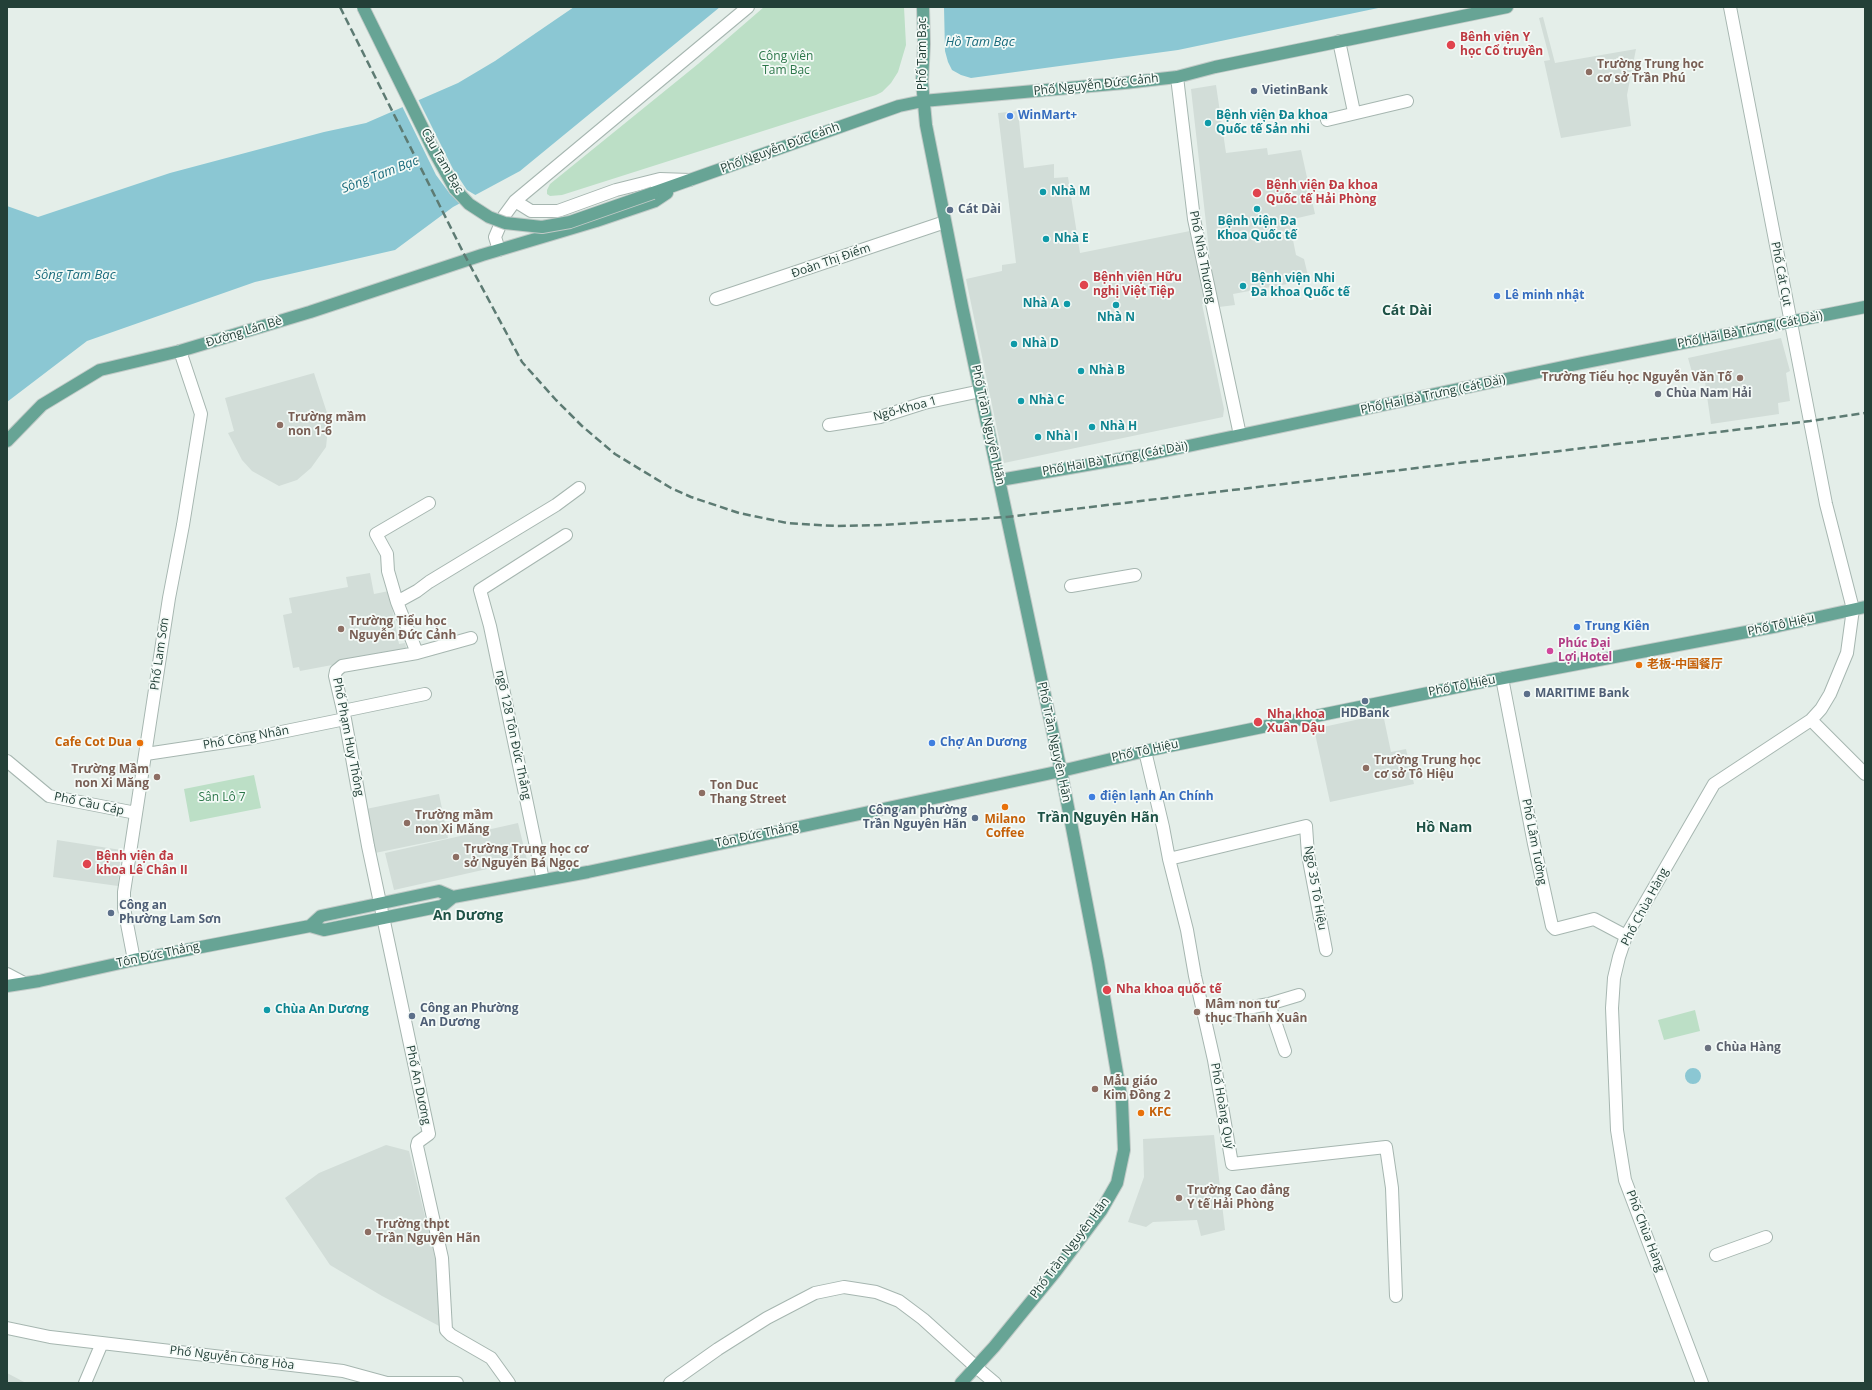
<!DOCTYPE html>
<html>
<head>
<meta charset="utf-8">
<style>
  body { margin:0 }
  #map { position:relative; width:1872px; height:1390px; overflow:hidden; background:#e4eee9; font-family:"Open Sans",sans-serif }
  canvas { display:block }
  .frame { position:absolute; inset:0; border:8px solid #234038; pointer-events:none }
</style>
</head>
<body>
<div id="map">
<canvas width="1872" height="1390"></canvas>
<div class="frame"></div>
</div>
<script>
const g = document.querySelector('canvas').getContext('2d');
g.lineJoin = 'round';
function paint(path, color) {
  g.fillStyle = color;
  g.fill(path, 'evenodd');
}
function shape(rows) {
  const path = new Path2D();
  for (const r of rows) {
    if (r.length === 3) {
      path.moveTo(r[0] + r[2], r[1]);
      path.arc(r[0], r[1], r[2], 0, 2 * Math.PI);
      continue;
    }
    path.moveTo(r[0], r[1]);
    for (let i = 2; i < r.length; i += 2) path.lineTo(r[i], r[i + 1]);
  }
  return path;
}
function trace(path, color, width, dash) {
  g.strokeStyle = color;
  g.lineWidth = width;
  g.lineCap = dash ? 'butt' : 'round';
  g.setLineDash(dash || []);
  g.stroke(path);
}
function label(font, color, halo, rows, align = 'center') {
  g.font = font + ' "Open Sans","Noto Sans SC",sans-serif';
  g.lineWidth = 3.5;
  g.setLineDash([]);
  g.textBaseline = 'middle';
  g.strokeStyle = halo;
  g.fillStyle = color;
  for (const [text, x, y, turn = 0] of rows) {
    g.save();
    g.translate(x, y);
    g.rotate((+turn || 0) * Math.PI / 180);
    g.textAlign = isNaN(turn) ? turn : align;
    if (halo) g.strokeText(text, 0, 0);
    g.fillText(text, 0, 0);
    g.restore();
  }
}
paint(shape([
  [1543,17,1555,63,1636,49,1627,95,1631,126,1561,138,1544,61,1550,60,1539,18],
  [1216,85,1226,153,1267,148,1268,155,1301,150,1315,214,1289,220,1296,255,1304,259,1309,280,1233,294,1235,305,1219,307,1212,277,1191,89],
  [1018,111,1024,168,1054,164,1054,178,1068,177,1080,253,1190,231,1205,303,1202,304,1224,409,1223,417,1004,463,966,279,1002,271,1002,265,1016,263,998,113],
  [1781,338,1790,371,1786,373,1790,401,1778,403,1779,414,1711,424,1705,382,1695,383,1688,358],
  [314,373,329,419,326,447,311,468,297,480,279,486,252,471,242,460,228,433,234,431,225,398],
  [370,573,374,594,389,591,399,644,405,643,407,651,300,671,299,667,293,668,283,615,292,613,289,598,348,587,346,577],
  [1383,714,1391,752,1406,749,1414,784,1330,802,1314,729],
  [439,794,448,838,375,853,366,809],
  [518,823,527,860,394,890,385,853],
  [57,840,121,850,118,886,53,877],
  [1214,1135,1225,1230,1201,1236,1197,1220,1153,1222,1146,1227,1128,1222,1144,1177,1143,1139],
  [386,1145,409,1151,440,1278,443,1328,382,1296,330,1265,285,1198,319,1173],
  [7,1373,26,1383,7,1383]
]), '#d2ddd8');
paint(shape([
  [764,7,904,7,906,45,898,72,891,83,882,92,876,95,562,195,550,196,547,194,547,190,550,184,698,64],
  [254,775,261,808,190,822,184,789],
  [1695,1010,1700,1031,1664,1040,1658,1020]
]), '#bcdfc6');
paint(shape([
  [574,7,720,7,520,171,453,207,395,250,255,282,87,341,7,402,7,206,38,217,170,173,324,132,366,123,458,83,495,61],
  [944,7,1383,7,1178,50,971,78,961,75,952,70,948,62,945,51],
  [1693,1076,8]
]), '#8bc7d3');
paint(shape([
  [418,99,453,169,467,190,477,196,461,204,450,194,436,175,402,106]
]), '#e4eee9');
const minor = shape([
  [1339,41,1354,112],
  [1177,77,1194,219,1240,435],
  [1327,120,1407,101],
  [515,201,531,211,558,211,616,190,660,179,690,180],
  [499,250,495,237,504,216,515,201,748,7],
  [716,299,945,222],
  [829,425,880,417,924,403,981,391],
  [1071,586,1135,575],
  [397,602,417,591,429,582,556,505,579,488],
  [471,638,417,653,342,666,336,671,335,676,345,719,368,846,429,1134,418,1142,417,1146,442,1258,446,1330,451,1335,491,1358,509,1383],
  [417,653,397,602,388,571,387,554,376,534,429,503],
  [1502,678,1534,844,1552,926,1555,929,1594,919,1626,936],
  [343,711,425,694],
  [1811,720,1865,774],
  [1145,751,1163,827,1169,859,1187,930,1195,976,1214,1060,1232,1164,1386,1147,1392,1188,1396,1296],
  [146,754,252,738,345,719],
  [7,761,49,796,136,813],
  [1169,859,1306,826,1308,855,1326,950],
  [543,880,490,626,480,590,566,535],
  [134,960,124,908,124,892,169,598,183,525,201,414,180,351],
  [7,974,24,983],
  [1269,1004,1285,1051],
  [1204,1016,1269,1004,1299,995],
  [1716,1255,1766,1237],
  [7,1328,50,1337,343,1371,387,1383,457,1383],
  [85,1383,102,1343],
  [670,1383,718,1349,767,1318,815,1293,844,1287,876,1292,899,1301,923,1319,976,1367,995,1383],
  [1702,1383,1625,1180,1617,1130,1612,1008,1614,978,1619,957,1626,936,1714,784,1811,720,1821,709,1830,694,1847,653,1853,609,1826,504,1730,7]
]);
const major = shape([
  [923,7,924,44,922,82,926,125,962,306,1061,771,1098,962,1122,1102,1124,1150,1117,1183,1101,1211,1056,1271,994,1347,961,1383],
  [653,193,899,106,923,101,1124,83,1177,77,1215,67,1507,7],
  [7,441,42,405,100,370,180,351,310,312,482,255,596,221,655,201,667,193],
  [1000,480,1155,453,1582,363,1865,307],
  [310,926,321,916,439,891,453,897],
  [7,986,39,981,134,960,310,926,324,930,442,906,453,897,588,872,1061,771,1145,751,1477,683,1778,626,1865,607]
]);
trace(minor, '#a6b6b0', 14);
trace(major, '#c1cac7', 14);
trace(minor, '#fff', 12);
trace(major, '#67a495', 12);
trace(shape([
  [340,7,464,254,522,362,556,400,582,426,615,454,671,488,691,497,739,513,787,523,836,526,883,525,1007,517,1810,421,1865,413]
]), '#5d7b73', 2.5, [8, 4]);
const majorBridge = shape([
  [363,7,434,151,455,189,469,204,489,217,505,223,542,227,570,222,653,193]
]);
trace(majorBridge, '#c1cac7', 14, []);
trace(majorBridge, '#67a495', 12);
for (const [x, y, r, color] of [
  [1451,45,5,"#e0444e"],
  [1589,72,4,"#8d6e63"],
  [1254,91,4,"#5c6f8a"],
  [1010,116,4,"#3f7fe0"],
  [1208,123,4,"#0f9aa8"],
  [1043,192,4,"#0f9aa8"],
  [1257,193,5,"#e0444e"],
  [1257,209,4,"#0f9aa8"],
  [950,210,4,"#5c6f8a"],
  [1046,239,4,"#0f9aa8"],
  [1084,285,5,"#e0444e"],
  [1243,286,4,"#0f9aa8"],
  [1497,296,4,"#3f7fe0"],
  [1067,304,4,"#0f9aa8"],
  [1116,305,4,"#0f9aa8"],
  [1014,344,4,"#0f9aa8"],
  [1081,371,4,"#0f9aa8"],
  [1740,378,4,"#8d6e63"],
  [1658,394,4,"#6b7280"],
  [1021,401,4,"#0f9aa8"],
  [280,425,4,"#8d6e63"],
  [1092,427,4,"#0f9aa8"],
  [1038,437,4,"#0f9aa8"],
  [1577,627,4,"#3f7fe0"],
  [341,629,4,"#8d6e63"],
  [1550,651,4,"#d1479c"],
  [1639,665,4,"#e8710a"],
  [1527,694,4,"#5c6f8a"],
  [1365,701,4,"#5c6f8a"],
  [1258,722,5,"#e0444e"],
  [140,743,4,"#e8710a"],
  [932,743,4,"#3f7fe0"],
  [1366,768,4,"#8d6e63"],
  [157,777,4,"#8d6e63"],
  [702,793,4,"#8d6e63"],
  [1092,797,4,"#3f7fe0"],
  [1005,807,4,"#e8710a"],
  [975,818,4,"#5c6f8a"],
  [407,823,4,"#8d6e63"],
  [456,857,4,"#8d6e63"],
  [87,864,5,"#e0444e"],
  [111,913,4,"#5c6f8a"],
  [1107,990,5,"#e0444e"],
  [267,1010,4,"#0f9aa8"],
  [1197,1012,4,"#8d6e63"],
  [412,1016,4,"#5c6f8a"],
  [1708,1048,4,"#6b7280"],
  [1095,1089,4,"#8d6e63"],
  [1141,1113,4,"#e8710a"],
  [1179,1198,4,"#8d6e63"],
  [368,1232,4,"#8d6e63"]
]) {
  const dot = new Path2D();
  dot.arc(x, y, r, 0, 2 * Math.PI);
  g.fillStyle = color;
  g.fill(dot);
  trace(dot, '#f4faf7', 1.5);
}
label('bold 12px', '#be3a42', '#f4faf7', [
  ["Bênh viện Y",1460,38],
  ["học Cổ truyền",1460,52],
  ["Bệnh viện Đa khoa",1266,186],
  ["Quốc tế Hải Phòng",1266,200],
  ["Bệnh viện Hữu",1093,278],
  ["nghị Việt Tiệp",1093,292],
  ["Nha khoa",1267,715],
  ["Xuân Dậu",1267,729],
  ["Bệnh viện đa",96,857],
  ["khoa Lê Chân II",96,871],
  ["Nha khoa quốc tế",1116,990]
], 'left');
label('12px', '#234038', '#f4faf7', [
  ["Phố Tam Bạc",923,54,-90],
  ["Phố Nguyễn Đức Cảnh",1096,85,-6],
  ["Phố Nguyễn Đức Cảnh",780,148,-20],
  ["Cầu Tam Bạc",442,161,60],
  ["Phố Nhà Thương",1202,257,79],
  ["Đoàn Thị Điểm",831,261,-19],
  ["Phố Cát Cụt",1781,274,79],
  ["Phố Hai Bà Trưng (Cát Dài)",1750,330,-11],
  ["Đường Lán Bè",244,332,-17],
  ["Phố Hai Bà Trưng (Cát Dài)",1433,395,-12],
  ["Ngõ-Khoa 1",905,409,-15],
  ["Phố Trần Nguyên Hãn",988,425,78],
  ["Phố Hai Bà Trưng (Cát Dài)",1115,459,-10],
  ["Phố Tô Hiệu",1781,625,-12],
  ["Phố Lam Sơn",160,654,-82],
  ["Phố Tô Hiệu",1462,686,-11],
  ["ngõ 128 Tôn Đức Thắng",513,735,78],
  ["Phố Phạm Huy Thông",348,737,79],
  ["Phố Công Nhân",246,738,-10],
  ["Phố Trần Nguyên Hãn",1054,742,78],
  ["Phố Tô Hiệu",1145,751,-12],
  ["Phố Cầu Cáp",89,804,12],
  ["Tôn Đức Thắng",757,835,-12],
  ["Phố Lâm Tường",1534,842,79],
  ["Ngõ 35 Tô Hiệu",1315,888,80],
  ["Phố Chùa Hàng",1645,907,-62],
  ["Tôn Đức Thắng",158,955,-12],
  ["Phố An Dương",418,1085,78],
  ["Phố Hoàng Quý",1222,1106,80],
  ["Phố Chùa Hàng",1645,1231,69],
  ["Phố Trần Nguyên Hãn",1070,1248,-53],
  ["Phố Nguyễn Công Hòa",232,1358,7]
]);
label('12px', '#2c774a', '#f4faf7', [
  ["Công viên",786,57],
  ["Tam Bạc",786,71],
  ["Sân Lô 7",222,798]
]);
label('bold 12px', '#785e54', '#f4faf7', [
  ["Trường Trung học",1597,65],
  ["cơ sở Trần Phú",1597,79],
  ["Trường Tiểu học Nguyễn Văn Tố",1732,378,"right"],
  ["Trường mầm",288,418],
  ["non 1-6",288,432],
  ["Trường Tiểu học",349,622],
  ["Nguyễn Đức Cảnh",349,636],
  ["Trường Trung học",1374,761],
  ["cơ sở Tô Hiệu",1374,775],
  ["Trường Mầm",149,770,"right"],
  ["non Xi Măng",149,784,"right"],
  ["Ton Duc",710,786],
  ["Thang Street",710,800],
  ["Trường mầm",415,816],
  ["non Xi Măng",415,830],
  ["Trường Trung học cơ",464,850],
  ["sở Nguyễn Bá Ngọc",464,864],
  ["Mâm non tư",1205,1005],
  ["thục Thanh Xuân",1205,1019],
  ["Mẫu giáo",1103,1082],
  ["Kim Đồng 2",1103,1096],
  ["Trường Cao đẳng",1187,1191],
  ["Y tế Hải Phòng",1187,1205],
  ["Trường thpt",376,1225],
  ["Trần Nguyên Hãn",376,1239]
], 'left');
label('bold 12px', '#4e5e75', '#f4faf7', [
  ["VietinBank",1262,91],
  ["Cát Dài",958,210],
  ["MARITIME Bank",1535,694],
  ["HDBank",1365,714,"center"],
  ["Công an phường",967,811,"right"],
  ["Trần Nguyên Hãn",967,825,"right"],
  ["Công an",119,906],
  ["Phường Lam Sơn",119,920],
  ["Công an Phường",420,1009],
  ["An Dương",420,1023]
], 'left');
label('bold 12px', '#366cbe', '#f4faf7', [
  ["WinMart+",1018,116],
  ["Lê minh nhật",1505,296],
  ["Trung Kiên",1585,627],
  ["Chợ An Dương",940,743],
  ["điện lạnh An Chính",1100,797]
], 'left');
label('bold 12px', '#0d838f', '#f4faf7', [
  ["Bệnh viện Đa khoa",1216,116],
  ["Quốc tế Sản nhi",1216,130],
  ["Nhà M",1051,192],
  ["Bệnh viện Đa",1257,222,"center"],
  ["Khoa Quốc tế",1257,236,"center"],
  ["Nhà E",1054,239],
  ["Bệnh viện Nhi",1251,279],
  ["Đa khoa Quốc tế",1251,293],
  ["Nhà A",1059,304,"right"],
  ["Nhà N",1116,318,"center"],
  ["Nhà D",1022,344],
  ["Nhà B",1089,371],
  ["Nhà C",1029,401],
  ["Nhà H",1100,427],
  ["Nhà I",1046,437],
  ["Chùa An Dương",275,1010]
], 'left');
label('bold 12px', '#5b616d', '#f4faf7', [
  ["Chùa Nam Hải",1666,394],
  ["Chùa Hàng",1716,1048]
], 'left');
label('bold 12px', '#b23c85', '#f4faf7', [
  ["Phúc Đại",1558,644],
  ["Lợi Hotel",1558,658]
], 'left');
label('bold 12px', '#c56008', '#f4faf7', [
  ["老板-中国餐厅",1647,665],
  ["Cafe Cot Dua",132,743,"right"],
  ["Milano",1005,820,"center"],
  ["Coffee",1005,834,"center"],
  ["KFC",1149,1113]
], 'left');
label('italic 13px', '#1b6c7d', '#f4faf7', [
  ["Hồ Tam Bạc",980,42],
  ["Sông Tam Bạc",380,175,-21],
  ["Sông Tam Bạc",75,275]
]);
label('bold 14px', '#1e5246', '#f4faf7', [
  ["Cát Dài",1407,311],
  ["Trần Nguyên Hãn",1098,818],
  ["Hồ Nam",1444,828],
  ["An Dương",468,916]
]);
</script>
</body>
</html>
